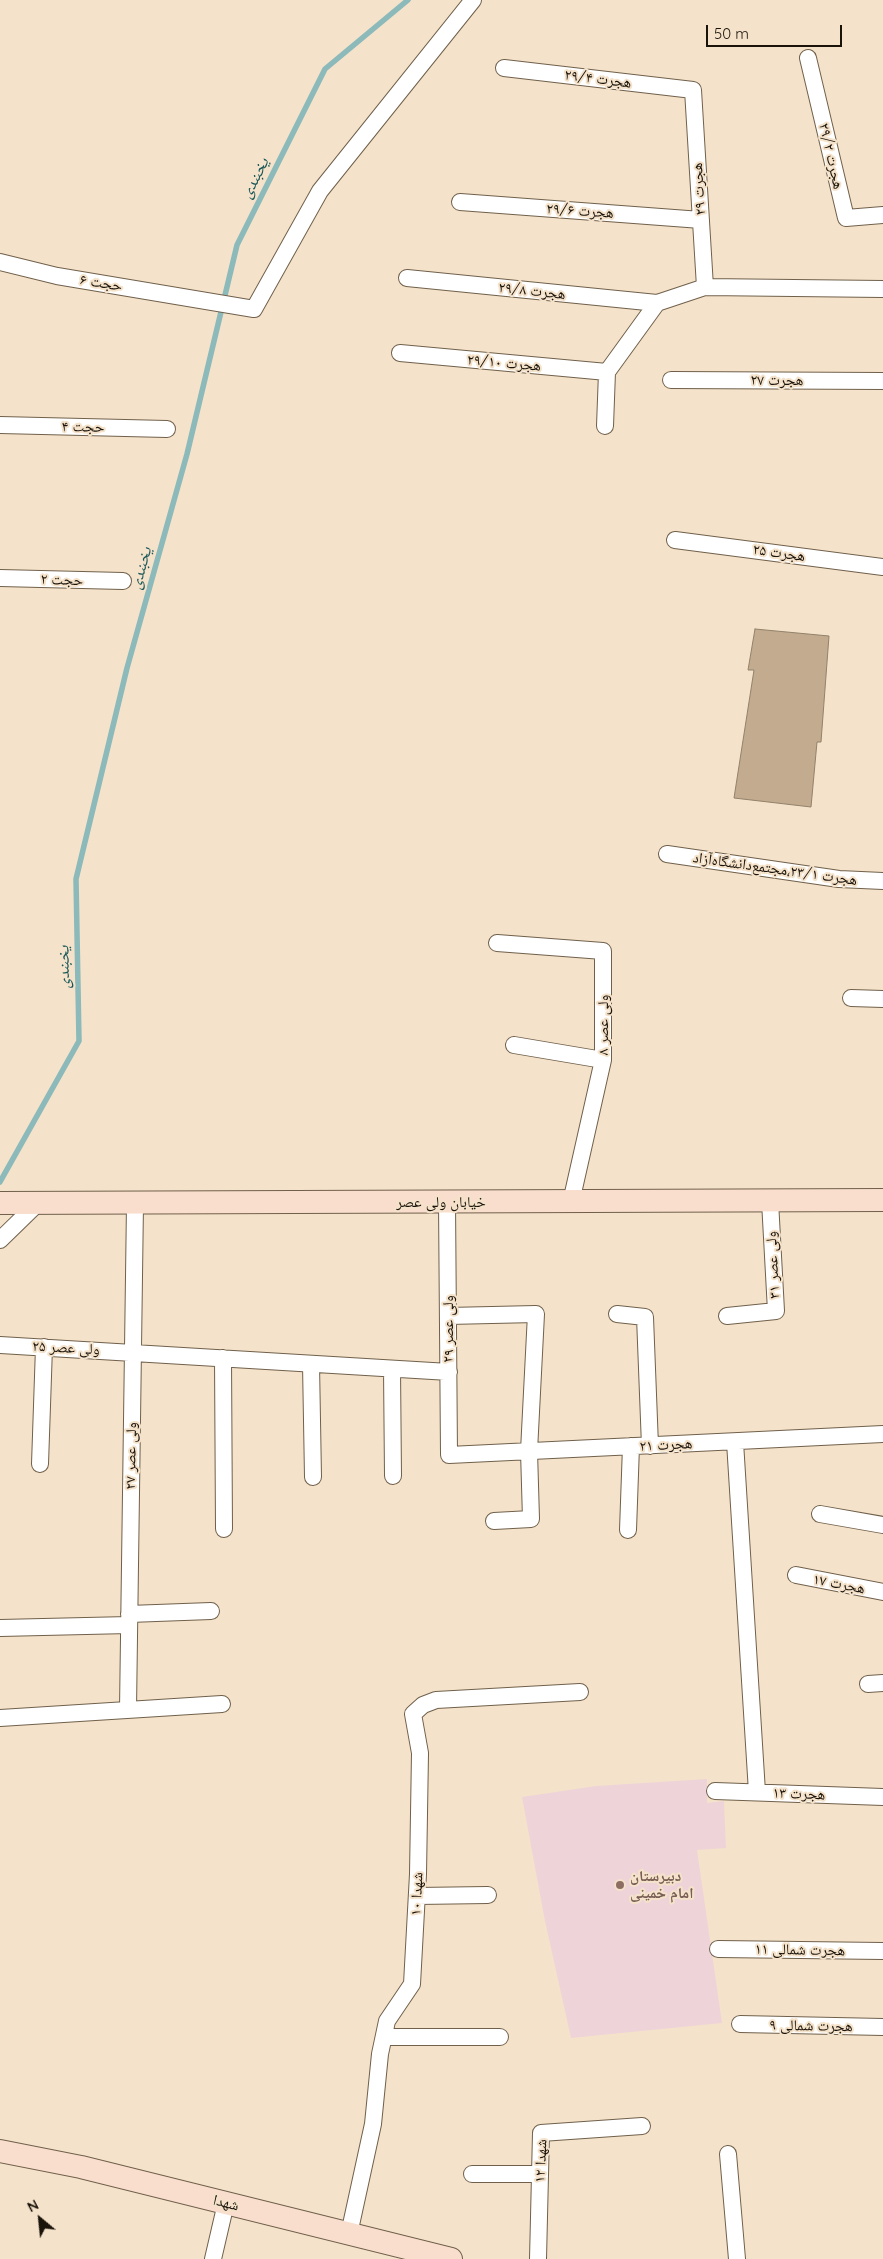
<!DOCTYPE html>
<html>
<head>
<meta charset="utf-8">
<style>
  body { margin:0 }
  #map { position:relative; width:883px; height:2259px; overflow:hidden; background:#f5e2ca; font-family:Quicksand,sans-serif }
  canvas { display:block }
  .north { position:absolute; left:15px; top:2194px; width:50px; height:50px; -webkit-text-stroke:4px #f5e2ca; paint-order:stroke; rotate:332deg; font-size:14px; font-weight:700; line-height:20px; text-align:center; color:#19130a }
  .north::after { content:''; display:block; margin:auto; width:18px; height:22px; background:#19130a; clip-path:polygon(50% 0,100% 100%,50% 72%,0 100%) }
  .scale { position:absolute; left:706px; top:25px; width:136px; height:22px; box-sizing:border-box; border:2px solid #19130a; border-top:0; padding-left:6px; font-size:15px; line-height:18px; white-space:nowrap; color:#19130a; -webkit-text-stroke:4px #f5e2ca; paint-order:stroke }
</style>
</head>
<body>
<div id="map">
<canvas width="883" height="2259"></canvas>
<div class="north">N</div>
<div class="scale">50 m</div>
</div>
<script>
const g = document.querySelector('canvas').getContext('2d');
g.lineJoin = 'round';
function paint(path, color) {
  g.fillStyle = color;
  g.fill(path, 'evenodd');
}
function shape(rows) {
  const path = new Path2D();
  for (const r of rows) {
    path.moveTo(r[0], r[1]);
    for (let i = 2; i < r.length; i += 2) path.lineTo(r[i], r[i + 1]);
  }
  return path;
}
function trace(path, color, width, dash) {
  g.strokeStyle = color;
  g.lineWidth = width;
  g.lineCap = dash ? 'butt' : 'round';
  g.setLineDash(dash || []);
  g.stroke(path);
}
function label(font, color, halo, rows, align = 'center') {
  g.font = font + ' Quicksand,"Noto Naskh Arabic",sans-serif';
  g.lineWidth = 4;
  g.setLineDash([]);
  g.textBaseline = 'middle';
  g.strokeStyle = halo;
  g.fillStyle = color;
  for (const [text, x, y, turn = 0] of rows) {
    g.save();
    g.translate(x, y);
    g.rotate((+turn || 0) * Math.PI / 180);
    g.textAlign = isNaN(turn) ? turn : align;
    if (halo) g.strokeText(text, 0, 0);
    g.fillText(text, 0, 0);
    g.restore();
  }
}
paint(shape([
  [707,1779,707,1803,724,1801,726,1848,697,1850,722,2023,571,2038,545,1921,522,1797,596,1786]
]), '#eed4d8');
trace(shape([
  [0,1182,79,1041,76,879,127,668,187,454,237,245,325,69,408,0]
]), '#8cb9b9', 5.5);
const building = shape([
  [755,629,829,636,821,742,817,742,811,807,734,798,754,670,748,670,755,629]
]);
paint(building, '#c2ab8e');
trace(building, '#92816b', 1);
const street = shape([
  [808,58,846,218,883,215],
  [504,68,693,90,705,287],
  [460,202,701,220],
  [0,262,57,276,254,309,320,191,473,0],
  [407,278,657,303],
  [400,353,607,372],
  [671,380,883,381],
  [0,425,167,429],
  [605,426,607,372,657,303,705,287,883,289],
  [675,540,883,567],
  [0,578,123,581],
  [667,854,839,879,883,881],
  [497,943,603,951,603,1060,571,1202],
  [851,998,883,999],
  [514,1045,603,1060],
  [447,1202,449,1455,883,1434],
  [0,1240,38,1203],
  [617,1314,645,1317,650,1446],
  [448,1316,536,1314,529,1451,531,1519,494,1521],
  [727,1316,776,1311,770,1201],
  [0,1345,449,1372],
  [223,1358,224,1529],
  [311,1364,313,1477],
  [392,1369,393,1476],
  [735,1442,757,1792],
  [40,1464,44,1347],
  [820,1514,883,1525],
  [628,1530,631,1446],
  [796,1575,883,1592],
  [129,1614,211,1611],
  [0,1628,129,1625],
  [868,1684,883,1683],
  [128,1709,135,1204],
  [0,1718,222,1704],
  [715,1791,883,1797],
  [417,1896,488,1895],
  [718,1949,883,1951],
  [740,2024,883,2027],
  [384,2037,500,2037],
  [728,2154,737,2259],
  [472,2174,540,2174],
  [349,2234,373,2124,380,2054,387,2021,412,1984,418,1874,420,1753,413,1714,423,1705,436,1700,580,1692],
  [213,2259,226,2203],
  [538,2259,541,2133,642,2126]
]);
const secondary = shape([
  [0,1203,883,1200],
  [0,2151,81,2167,451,2259]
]);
trace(street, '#70604b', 18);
trace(secondary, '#70604b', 24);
trace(street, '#fff', 16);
trace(secondary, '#f9decd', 22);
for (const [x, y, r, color] of [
  [620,1885,5,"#8d6e63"]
]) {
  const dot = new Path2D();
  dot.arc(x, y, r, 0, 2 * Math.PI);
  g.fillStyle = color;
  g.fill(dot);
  trace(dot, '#f5e2ca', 2);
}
label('15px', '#19130a', '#f5e2ca', [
  ["هجرت ۲۹/۴",598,79,7],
  ["هجرت ۲۹/۲",831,156,77],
  ["هجرت ۲۹",699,189,-94],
  ["هجرت ۲۹/۶",580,211,4],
  ["حجت ۶",101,283,9],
  ["هجرت ۲۹/۸",532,291,6],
  ["هجرت ۲۹/۱۰",504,363,5],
  ["هجرت ۲۷",777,380],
  ["حجت ۴",83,427,1],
  ["هجرت ۲۵",779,553,8],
  ["حجت ۲",62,580,2],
  ["هجرت ۲۳/۱،مجتمع‌دانشگاه‌آزاد",775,869,8],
  ["ولی عصر ۸",603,1025,-90],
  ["خیابان ولی عصر",441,1202],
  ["ولی عصر ۳۱",773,1265,-93],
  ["ولی عصر ۲۹",448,1329,-90],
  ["ولی عصر ۲۵",66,1348,3],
  ["هجرت ۲۱",666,1445,-3],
  ["ولی عصر ۲۷",131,1456,-89],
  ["هجرت ۱۷",839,1584,11],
  ["هجرت ۱۳",799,1794,2],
  ["شهدا ۱۰",417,1894,-87],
  ["هجرت شمالی ۱۱",800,1950,1],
  ["هجرت شمالی ۹",811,2026,1],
  ["شهدا ۱۲",541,2161,-87],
  ["شهدا",226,2203,14]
]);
label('bold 15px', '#785e54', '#f5e2ca', [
  ["دبیرستان",630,1876],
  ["امام خمینی",630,1893]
], 'left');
label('italic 16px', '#165657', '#f5e2ca', [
  ["یخبندی",255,178,-63],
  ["یخبندی",141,568,-74],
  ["یخبندی",64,967,-91]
]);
</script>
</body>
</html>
